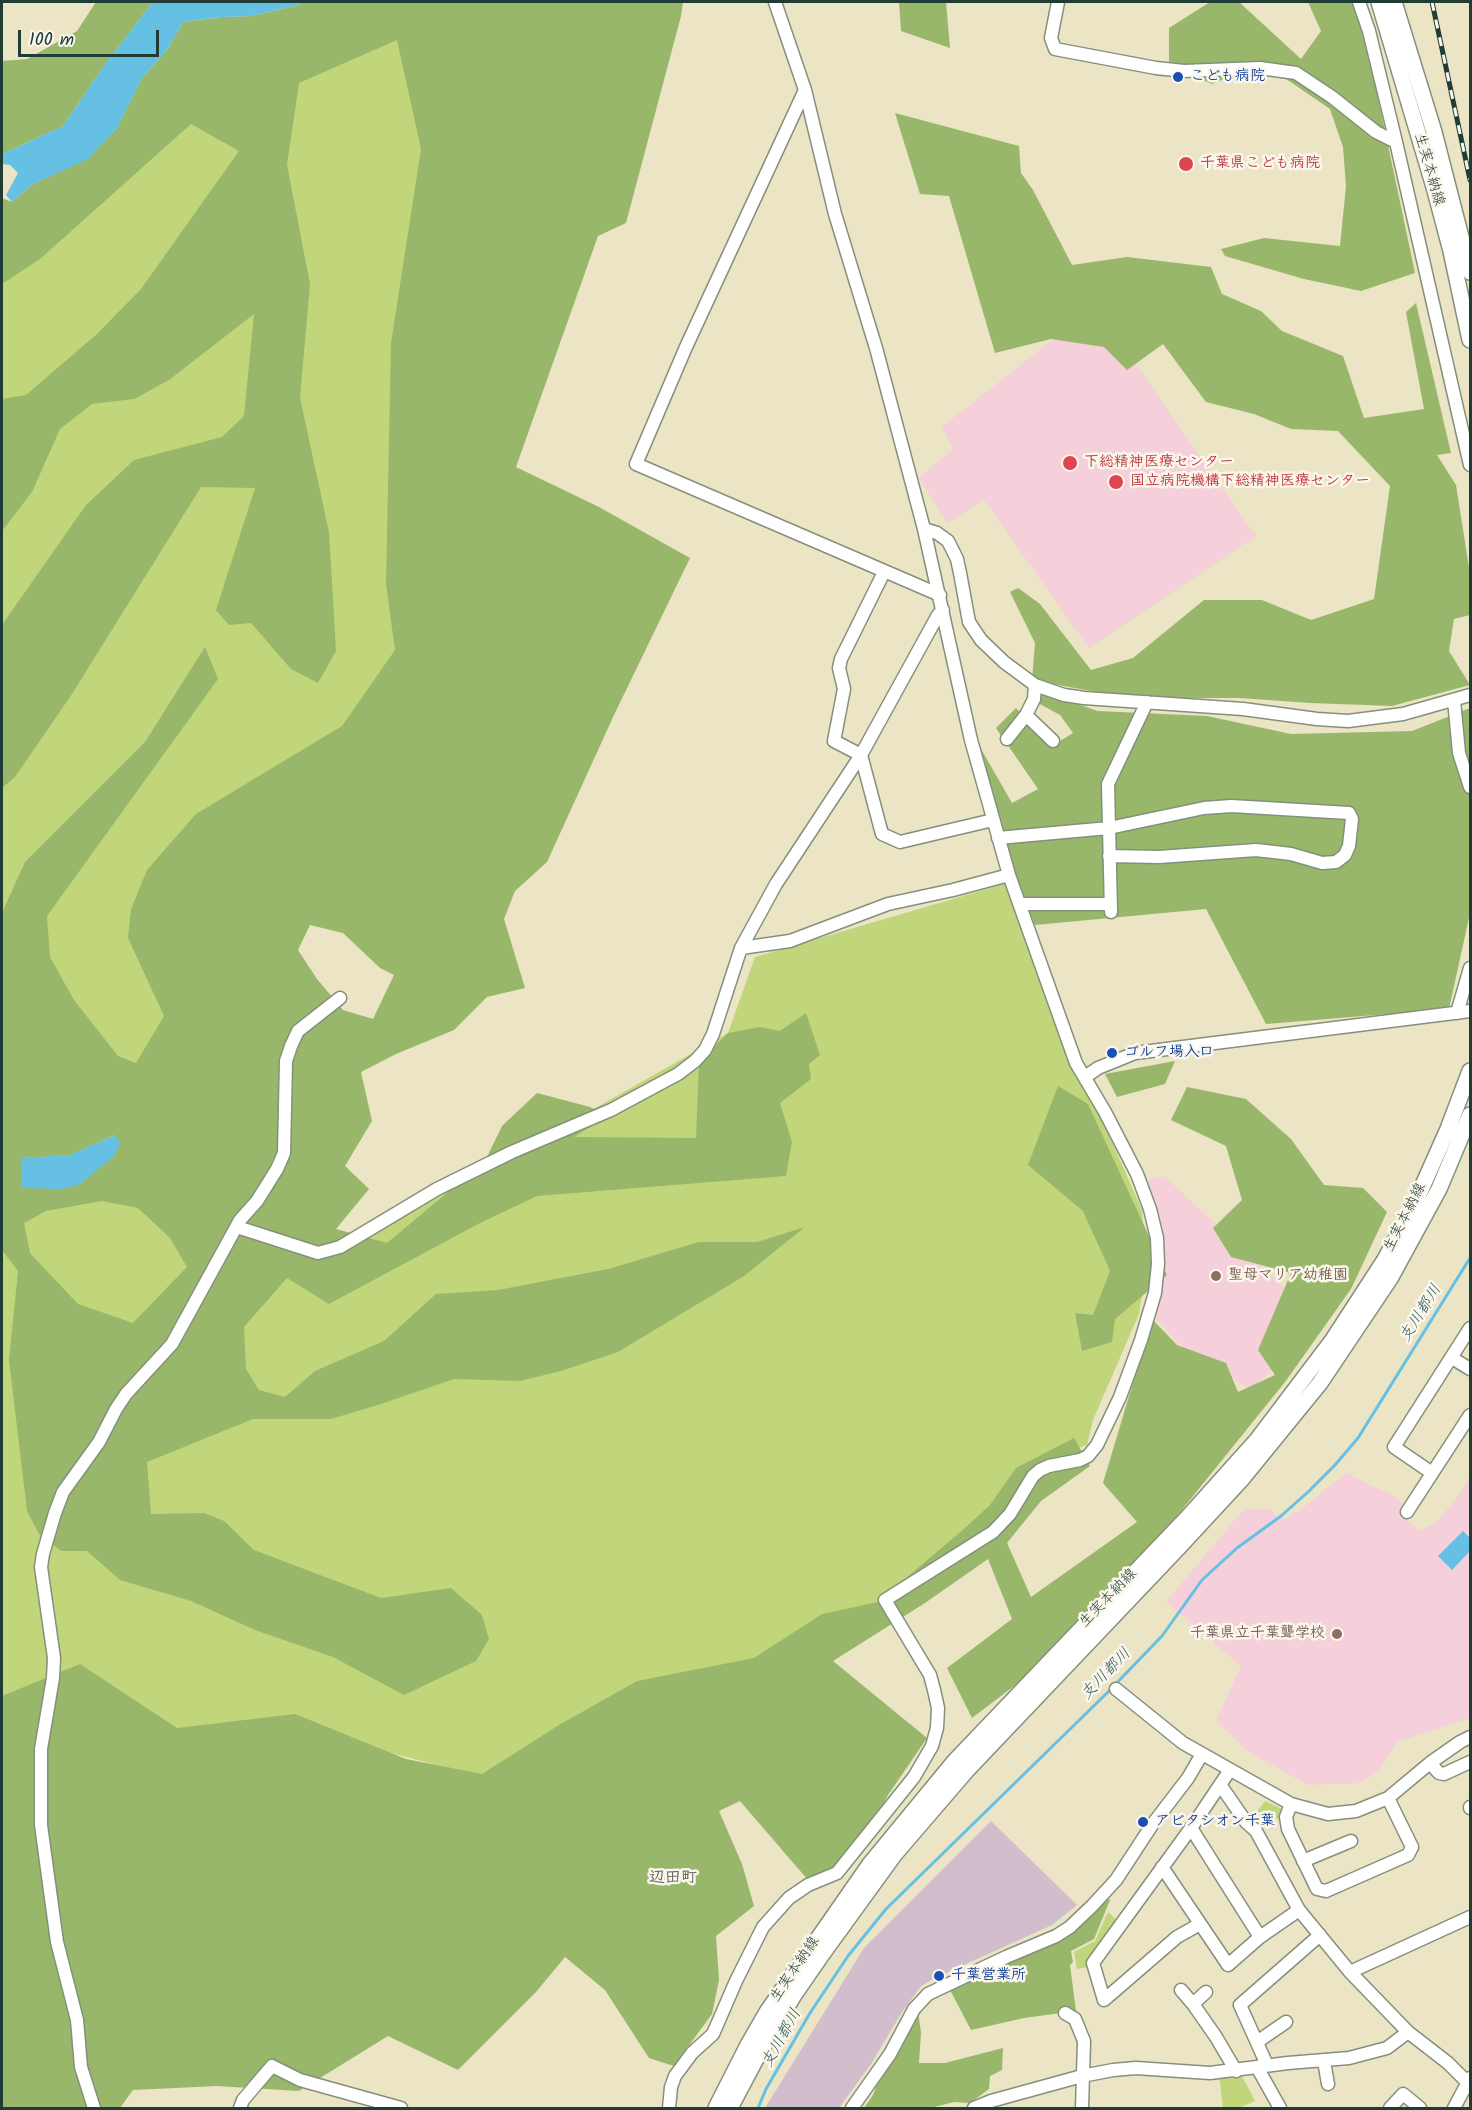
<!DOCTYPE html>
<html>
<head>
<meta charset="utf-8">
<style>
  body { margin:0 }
  #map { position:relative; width:1472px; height:2110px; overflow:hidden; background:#ebe4c5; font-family:Kalam,sans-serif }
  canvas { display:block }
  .frame { position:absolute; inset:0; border:3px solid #1f3d34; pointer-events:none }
  .scale { position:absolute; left:18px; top:30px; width:141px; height:27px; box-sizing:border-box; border:3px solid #1f3d34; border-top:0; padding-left:8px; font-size:18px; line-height:21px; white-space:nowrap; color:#1f3d34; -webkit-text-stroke:4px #fbf7ec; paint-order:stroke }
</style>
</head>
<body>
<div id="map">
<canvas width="1472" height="2110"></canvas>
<div class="frame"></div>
<div class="scale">100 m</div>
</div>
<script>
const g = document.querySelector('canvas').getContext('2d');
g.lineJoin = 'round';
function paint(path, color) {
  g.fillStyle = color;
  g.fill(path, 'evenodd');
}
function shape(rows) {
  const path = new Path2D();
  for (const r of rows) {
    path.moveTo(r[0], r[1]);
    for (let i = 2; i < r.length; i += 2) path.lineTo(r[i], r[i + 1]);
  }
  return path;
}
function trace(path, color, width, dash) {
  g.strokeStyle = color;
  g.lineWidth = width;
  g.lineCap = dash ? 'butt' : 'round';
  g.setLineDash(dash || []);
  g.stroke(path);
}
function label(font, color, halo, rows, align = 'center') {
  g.font = font + ' Kalam,"Klee One",sans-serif';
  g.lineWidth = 5;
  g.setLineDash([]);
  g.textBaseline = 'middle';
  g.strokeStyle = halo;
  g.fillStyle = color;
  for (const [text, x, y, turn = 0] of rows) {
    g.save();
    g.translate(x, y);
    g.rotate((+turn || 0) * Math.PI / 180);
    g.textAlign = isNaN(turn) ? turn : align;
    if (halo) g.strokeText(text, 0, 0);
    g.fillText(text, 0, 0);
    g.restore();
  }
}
paint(shape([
  [1095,306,1256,536,1089,648,984,500,948,523,919,478,953,449,942,427],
  [1164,1176,1302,1305,1279,1364,1250,1390,1178,1343,1154,1317,1160,1289,1144,1181],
  [1346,1473,1400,1499,1404,1516,1419,1531,1436,1523,1459,1495,1470,1475,1470,1718,1397,1742,1379,1771,1360,1783,1308,1785,1249,1752,1216,1721,1241,1666,1166,1602,1244,1509,1270,1509,1277,1517,1286,1519,1294,1512,1298,1512]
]), '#f5cfda');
paint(shape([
  [991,1821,1077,1905,1052,1925,933,1979,921,1986,902,2012,871,2064,839,2108,765,2108,864,1948]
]), '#d1bdcb');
paint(shape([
  [377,3,430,95,405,672,271,867,323,1262,728,1033,755,957,1004,884,1101,1117,1142,1210,1146,1270,1139,1314,1093,1420,1087,1445,1049,1458,993,1522,792,1663,476,1785,437,1765,287,1726,202,1758,2,1731,2,244,148,103],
  [1265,1801,1284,1810,1281,1818,1267,1820,1257,1828,1250,1821],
  [1108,1912,1119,1922,1092,1966,1077,1969,1074,1952,1095,1941],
  [1240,2072,1255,2101,1239,2108,1223,2108,1219,2074]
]), '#c1d67a');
paint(shape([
  [96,2,153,2,106,63,63,126,2,154,2,61,27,59,77,31],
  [302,2,683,2,681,16,626,223,598,236,516,467,599,507,690,558,614,715,547,862,515,891,504,919,525,988,487,997,454,1030,396,1054,361,1072,372,1121,345,1166,369,1189,336,1229,387,1243,485,1161,502,1126,537,1093,590,1107,607,1116,574,1137,696,1138,699,1061,728,1033,760,1027,780,1031,806,1013,820,1055,809,1064,811,1079,780,1103,792,1142,786,1176,537,1196,478,1224,329,1304,287,1278,244,1327,246,1369,259,1390,285,1397,315,1371,384,1341,436,1294,498,1290,608,1269,699,1242,757,1242,805,1227,744,1276,618,1352,561,1371,520,1381,454,1379,381,1404,331,1419,253,1419,147,1462,151,1514,204,1513,224,1521,254,1550,381,1598,451,1588,482,1615,489,1639,476,1661,404,1695,333,1657,255,1630,191,1601,120,1580,87,1551,61,1551,39,1534,27,1511,9,1360,18,1271,2,1250,2,913,25,862,145,742,205,647,218,679,47,916,50,957,74,1000,118,1056,136,1063,164,1016,128,938,131,909,147,870,196,814,342,726,395,650,386,584,391,343,421,149,397,40,299,83,287,165,310,284,300,398,329,532,336,651,318,683,291,669,251,623,229,625,216,610,255,488,201,487,72,694,15,777,2,788,2,625,86,505,134,460,222,437,244,416,254,314,169,380,134,399,92,404,60,429,32,492,2,531,2,399,26,395,97,334,141,289,239,151,191,124,40,259,2,284,2,198,12,202,33,184,88,158,117,128,142,78,167,50,183,22,222,17,252,16,298,5],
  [310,925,343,933,380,968,394,975,373,1019,343,1010,317,979,298,950],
  [114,1135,120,1144,113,1156,80,1184,22,1158,70,1155],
  [102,1201,138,1208,170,1238,187,1267,133,1323,78,1304,30,1253,24,1223,46,1211],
  [899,2,946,2,950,48,901,31],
  [1210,2,1239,2,1301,59,1321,31,1308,2,1355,2,1361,17,1415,273,1361,291,1304,279,1225,256,1221,249,1264,238,1340,246,1346,186,1343,147,1330,109,1263,63,1212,84,1169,64,1169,28],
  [895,113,1019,146,1021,173,1033,190,1072,265,1127,257,1211,267,1222,294,1261,311,1282,331,1343,356,1364,418,1424,409,1406,312,1416,303,1451,453,1437,455,1456,485,1470,574,1470,615,1454,619,1449,651,1470,685,1392,706,1310,703,1239,698,1128,698,1032,680,1035,643,1010,592,1018,588,1040,604,1091,670,1133,658,1204,600,1262,600,1311,620,1374,599,1390,486,1338,431,1291,429,1254,414,1206,402,1163,344,1127,370,1104,347,1051,339,995,353,949,196,920,194],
  [1039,691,1098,711,1207,716,1291,734,1412,731,1470,708,1470,913,1449,1009,1266,1024,1206,909,1035,925,1017,885,974,757,981,749,1012,803,1038,789,996,728,1016,708,1052,746,1073,733,1060,715,1036,702],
  [1175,1061,1165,1084,1117,1097,1105,1074],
  [1058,1086,1088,1104,1167,1275,1115,1319,1112,1342,1082,1351,1075,1313,1093,1315,1110,1271,1083,1211,1028,1165],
  [1187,1087,1246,1099,1291,1139,1324,1185,1363,1188,1387,1212,1351,1289,1285,1382,1160,1537,1018,1683,972,1718,947,1668,1012,1619,988,1559,925,1603,833,1661,927,1738,888,1795,853,1864,808,1880,740,1801,719,1811,742,1864,754,1906,716,1936,719,1980,712,2014,674,2066,649,2058,605,1990,565,1957,536,1992,458,2070,388,2036,299,2091,217,2086,133,2090,120,2108,2,2108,2,1696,80,1664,177,1728,295,1714,406,1759,482,1774,559,1725,637,1681,754,1658,822,1614,878,1602,965,1528,990,1505,1016,1468,1074,1438,1090,1466,1041,1501,1007,1543,1031,1597,1137,1522,1103,1483,1152,1319,1177,1345,1226,1363,1238,1392,1275,1375,1258,1350,1291,1273,1231,1257,1213,1228,1242,1200,1226,1146,1171,1120],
  [1106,1898,1110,1900,1094,1939,1071,1951,1073,1962,1070,1965,1076,2011,1024,2018,971,2030,949,1988,1079,1928],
  [918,2011,921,2033,919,2063,945,2063,1003,2048,1002,2070,990,2076,989,2089,970,2103,954,2102,930,2108,864,2108,873,2095,889,2051]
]), '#98b76a');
paint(shape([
  [153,2,302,2,298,5,252,16,222,17,183,22,167,50,142,78,117,128,88,159,33,184,12,202,6,195,18,173,10,165,2,164,2,154,63,126,106,63],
  [115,1135,120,1144,114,1156,80,1184,63,1189,21,1188,22,1158,70,1155],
  [1463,1531,1470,1538,1470,1551,1452,1570,1438,1556]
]), '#66c0e3');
trace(shape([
  [758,2108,766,2089,810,2013,848,1956,886,1909,1107,1693,1162,1636,1202,1580,1237,1548,1281,1516,1308,1492,1335,1465,1358,1438,1470,1258]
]), '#66c0e3', 3);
const minor = shape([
  [1058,2,1051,38,1055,49,1156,68,1184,71,1260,68,1296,73,1332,97,1376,132,1396,142,1470,465],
  [1359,2,1369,31,1396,142],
  [805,90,686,347,636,464,940,595],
  [924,529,937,533,948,541,957,559,960,573,969,622,981,640,1004,662,1035,685,1064,695,1084,698,1243,709,1317,719,1348,721,1403,714,1470,695],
  [884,572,841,659,839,668,844,689,834,741,861,755,882,834,900,842,993,820],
  [1454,700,1459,753,1470,787],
  [1026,715,1053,741],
  [1007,739,1026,715,1034,699,1035,685],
  [998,838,1109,828,1204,808,1231,806,1349,813,1352,819,1349,846,1345,855,1336,862,1322,863,1291,854,1256,850,1159,857,1109,856],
  [1020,904,1110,904],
  [1111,912,1108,784,1147,702],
  [741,948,790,941,888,904,953,890,1009,875],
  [1457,1013,1470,968],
  [1085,1077,1098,1068,1135,1053,1470,1011],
  [237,1227,318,1253,340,1247,437,1189,512,1152,611,1110,678,1074,695,1061,705,1050,713,1034,741,948,776,884,861,755,938,615,943,610],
  [1452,1358,1470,1369],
  [1432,1473,1394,1447,1470,1328],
  [1407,1512,1470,1415],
  [1116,1689,1183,1743,1291,1804,1328,1814,1356,1811,1388,1798,1430,1763,1460,1742,1470,1737],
  [1430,1763,1439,1773,1444,1774,1470,1762],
  [1221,1786,1246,1822,1256,1831,1299,1910,1350,1972,1408,2032,1448,2063,1470,2085],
  [1291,1804,1286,1817,1288,1829,1317,1889,1326,1891,1408,1855,1412,1847,1388,1798],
  [1470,1808,1470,1807],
  [1191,1828,1260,1937],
  [1303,1861,1351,1841],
  [1162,1867,1228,1965,1260,1937,1299,1910],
  [1200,1924,1177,1937,1104,2000,1093,1963,1191,1828,1230,1770],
  [1350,1972,1470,1917],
  [1181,1990,1193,2004,1216,2037,1236,2071],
  [1193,2004,1206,1992],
  [1065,2013,1075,2019,1084,2041,1082,2108],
  [1257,2042,1286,2022],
  [1324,2061,1328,2084],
  [1267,2065,1240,2005,1320,1935],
  [1257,2067,1280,2108],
  [94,2108,81,2067,77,2020,57,1942,41,1825,41,1749,53,1678,54,1658,41,1567,43,1554,55,1513,63,1492,99,1442,116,1409,126,1394,172,1344,240,1220,257,1201,277,1169,284,1153,286,1061,291,1046,298,1031,340,998],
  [240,2108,243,2100,272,2066,300,2080,401,2108],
  [669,2108,671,2087,675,2076,692,2053,713,2034,736,1981,763,1927,789,1898,808,1885,837,1873,914,1777,932,1746,937,1728,938,1708,934,1690,930,1675,885,1600,993,1532,1010,1514,1033,1476,1040,1470,1049,1466,1080,1460,1088,1456,1097,1445,1120,1397,1141,1340,1155,1293,1158,1264,1157,1238,1150,1209,1137,1174,1105,1112,1076,1063,1009,875,971,740,924,529,876,348,835,214,805,90,775,2],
  [852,2108,890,2054,914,2009,928,1994,1006,1957,1056,1936,1070,1927,1092,1906,1116,1880,1152,1825,1188,1778,1202,1754],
  [974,2108,991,2101,1082,2076,1113,2070,1136,2068,1210,2073,1288,2063,1349,2058,1387,2048,1408,2032],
  [1390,2108,1403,2094,1420,2108],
  [1454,2108,1470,2078]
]);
const major = shape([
  [1379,2,1434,187,1451,251,1470,340],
  [1394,2,1434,132,1470,272],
  [716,2108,748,2045,767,2012,870,1864,954,1762,1188,1517,1257,1440,1332,1341,1384,1261,1411,1212,1448,1129,1470,1071],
  [730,2108,757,2057,794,1995,823,1953,894,1855,967,1770,1178,1548,1241,1480,1320,1383,1391,1277,1439,1189,1470,1115]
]);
trace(minor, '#85907c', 15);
trace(major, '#85907c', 18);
trace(minor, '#fff', 12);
trace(major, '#fff', 15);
const rail = shape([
  [1432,2,1470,180]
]);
trace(rail, '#1f3d34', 5);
trace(rail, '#fbf7ec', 3, [9]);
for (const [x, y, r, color] of [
  [1178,77,6,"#1a4fb4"],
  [1186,164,8,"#e0444e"],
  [1070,463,8,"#e0444e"],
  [1116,482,8,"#e0444e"],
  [1112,1053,6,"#1a4fb4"],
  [1216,1276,6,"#8d6e63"],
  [1337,1634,6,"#8d6e63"],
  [1143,1822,6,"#1a4fb4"],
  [939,1976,6,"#1a4fb4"]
]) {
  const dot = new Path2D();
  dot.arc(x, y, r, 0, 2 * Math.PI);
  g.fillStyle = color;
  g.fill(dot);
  trace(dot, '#fbf7ec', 2);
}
label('bold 15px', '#164399', '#fbf7ec', [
  ["こども病院",1190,77],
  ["ゴルフ場入口",1124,1053],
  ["アビタシオン千葉",1155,1822],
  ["千葉営業所",951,1976]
], 'left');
label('bold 15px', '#be3a42', '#fbf7ec', [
  ["千葉県こども病院",1200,164],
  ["下総精神医療センター",1084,463],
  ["国立病院機構下総精神医療センター",1130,482]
], 'left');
label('15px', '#1f3d34', '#fbf7ec', [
  ["生実本納線",1428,170,74],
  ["生実本納線",1406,1218,-63],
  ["生実本納線",1109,1599,-46],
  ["生実本納線",796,1970,-56]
]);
label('bold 15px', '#785e54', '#fbf7ec', [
  ["聖母マリア幼稚園",1228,1276],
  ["千葉県立千葉聾学校",1325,1634,"right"]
], 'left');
label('italic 16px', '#315e60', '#fbf7ec', [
  ["支川都川",1422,1314,-58],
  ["支川都川",1107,1675,-46],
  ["支川都川",783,2039,-61]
]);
label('bold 16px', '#636465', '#fbf7ec', [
  ["辺田町",673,1879]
]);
</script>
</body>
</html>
